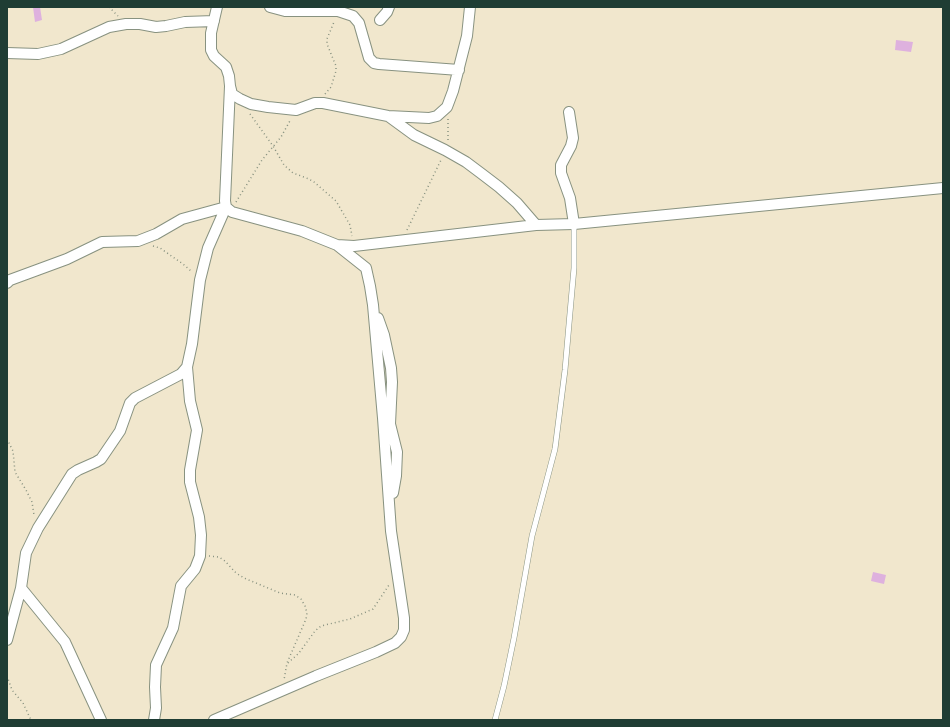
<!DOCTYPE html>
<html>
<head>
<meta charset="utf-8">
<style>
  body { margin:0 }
  #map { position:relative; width:950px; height:727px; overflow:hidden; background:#f1e7cd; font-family:"IM FELL English",serif }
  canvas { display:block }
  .frame { position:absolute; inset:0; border:8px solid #1f3d34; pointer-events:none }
</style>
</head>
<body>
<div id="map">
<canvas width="950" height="727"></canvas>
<div class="frame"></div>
</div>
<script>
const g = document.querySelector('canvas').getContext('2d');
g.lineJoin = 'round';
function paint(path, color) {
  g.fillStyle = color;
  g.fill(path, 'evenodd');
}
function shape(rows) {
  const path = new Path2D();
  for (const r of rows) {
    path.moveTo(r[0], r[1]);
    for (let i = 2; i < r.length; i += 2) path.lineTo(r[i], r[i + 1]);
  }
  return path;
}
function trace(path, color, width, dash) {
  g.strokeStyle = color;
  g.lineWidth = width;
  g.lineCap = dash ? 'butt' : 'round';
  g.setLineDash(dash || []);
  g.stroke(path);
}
paint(shape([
  [33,7,40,7,42,20,35,22],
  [896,40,913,42,911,52,895,50],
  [873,572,886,575,884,584,871,581]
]), '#deb1de');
const service = shape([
  [495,720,504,686,514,638,532,536,555,449,565,370,569,324,574,268,574,224]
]);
const minor = shape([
  [270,7,285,11,338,11,353,16,359,23,369,58,374,63,379,64,459,70],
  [380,20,387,12,389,7],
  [7,53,38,54,61,49,109,27,126,24,140,24,156,27,166,26,185,22,214,21],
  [230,86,232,94,240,99,251,104,268,107,296,110,315,103,323,103,388,116,429,118,437,116,447,107,453,91,467,36,470,7],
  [569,112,573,138,571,146,561,165,561,173,570,198,574,224],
  [388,116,414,135,445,150,466,162,482,174,499,187,517,203,536,225],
  [337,245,354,246,536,225,574,224,943,188],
  [7,283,10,280,67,259,102,242,138,241,156,234,182,219,226,207],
  [378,318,384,335,391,368,392,382,390,424,397,452,396,476,393,493],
  [21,588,65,642,101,720],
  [7,640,21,588,26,553,38,528,72,474,78,470,96,462,101,459,120,431,130,403,135,398,181,374,187,367],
  [154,720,156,708,155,687,156,665,173,628,181,586,195,569,200,556,201,535,199,517,190,482,190,470,197,430,190,401,187,367,192,344,200,280,208,248,226,207],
  [214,720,316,676,376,652,395,643,401,637,404,630,404,618,391,531,383,418,373,305,370,286,366,268,337,245,302,231,232,212,226,207,225,201,230,86,229,76,226,67,214,56,211,50,211,33,217,7]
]);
trace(service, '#889280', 6);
trace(minor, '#889280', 12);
trace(shape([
  [109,7,118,16],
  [325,94,331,87,336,71,336,66,327,44,327,39,334,22],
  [250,114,273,146,284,165,293,173,309,179,314,182,336,201,350,225,352,236],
  [448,119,448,141],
  [236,202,262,160,281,137,291,119],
  [407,230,441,160],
  [153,246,160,248,183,264,191,271],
  [7,439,13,451,15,472,26,490,32,502,34,515],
  [209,556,219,557,225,561,236,573,244,578,280,593,295,595,301,599,305,606,307,613,306,619,287,663,284,680],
  [288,663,299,653,315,631,321,626,350,619,373,609,389,585],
  [7,676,12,690,23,703,31,720]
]), '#889280', 1.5, [1, 3]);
trace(service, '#fff', 5);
trace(minor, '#fff', 10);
</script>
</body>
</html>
